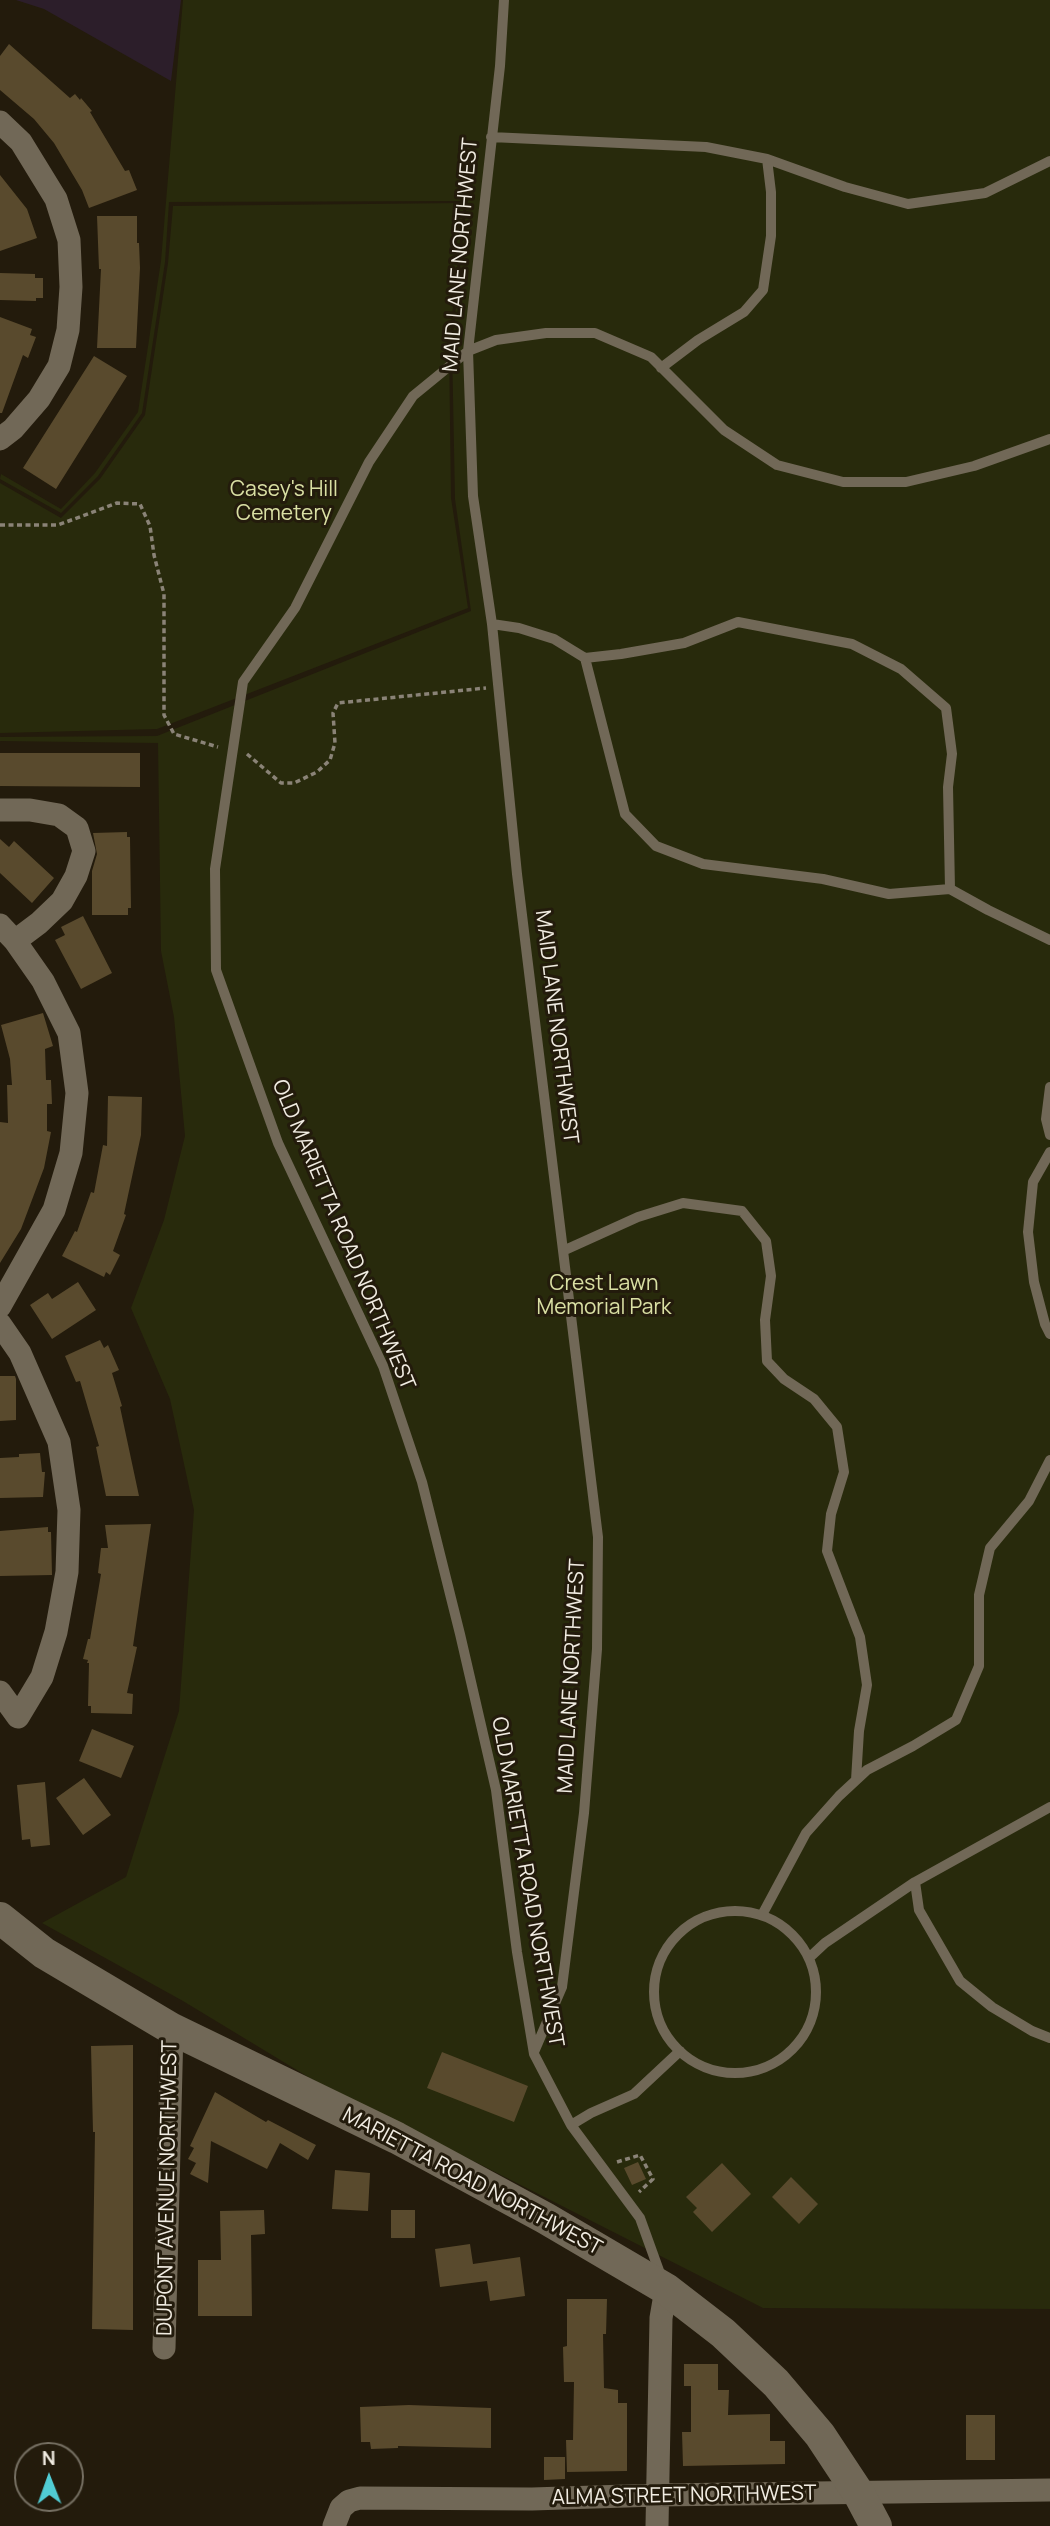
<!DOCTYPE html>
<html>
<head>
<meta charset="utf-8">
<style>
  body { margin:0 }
  #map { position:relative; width:1050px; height:2526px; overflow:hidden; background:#231b0c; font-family:Manrope,sans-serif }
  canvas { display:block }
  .north { position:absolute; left:14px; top:2442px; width:70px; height:70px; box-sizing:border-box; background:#231b0c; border:2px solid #756f62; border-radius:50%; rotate:359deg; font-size:19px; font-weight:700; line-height:28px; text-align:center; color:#f1ece2 }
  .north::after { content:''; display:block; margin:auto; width:24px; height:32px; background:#51ccd4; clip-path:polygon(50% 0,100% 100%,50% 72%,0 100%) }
</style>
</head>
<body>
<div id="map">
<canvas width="1050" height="2526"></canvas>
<div class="north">N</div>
</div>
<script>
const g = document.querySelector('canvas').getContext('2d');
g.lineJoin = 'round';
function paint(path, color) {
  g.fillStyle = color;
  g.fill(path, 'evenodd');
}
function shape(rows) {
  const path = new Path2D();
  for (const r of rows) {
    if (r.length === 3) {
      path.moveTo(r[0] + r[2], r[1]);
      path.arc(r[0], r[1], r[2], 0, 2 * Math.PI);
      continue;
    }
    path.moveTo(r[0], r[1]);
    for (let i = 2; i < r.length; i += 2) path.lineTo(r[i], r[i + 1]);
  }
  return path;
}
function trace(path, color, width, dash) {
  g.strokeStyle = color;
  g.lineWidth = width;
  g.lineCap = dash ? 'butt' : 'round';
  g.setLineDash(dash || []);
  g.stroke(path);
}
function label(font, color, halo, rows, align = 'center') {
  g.font = font + ' Manrope,sans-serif';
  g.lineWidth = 6;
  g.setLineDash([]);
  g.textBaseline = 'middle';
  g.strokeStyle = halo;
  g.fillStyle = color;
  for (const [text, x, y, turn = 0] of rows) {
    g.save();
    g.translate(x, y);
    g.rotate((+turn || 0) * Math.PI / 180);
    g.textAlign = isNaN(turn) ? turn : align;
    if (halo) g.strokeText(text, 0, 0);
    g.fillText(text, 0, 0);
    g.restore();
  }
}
paint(shape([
  [16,0,181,0,171,81,44,9]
]), '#2c1e2a');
paint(shape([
  [183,0,1050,0,1050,2309,763,2308,310,2078,183,2001,42,1923,126,1877,179,1711,194,1510,170,1399,131,1308,164,1220,185,1136,174,1017,161,951,158,743,0,741,0,737,157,736,471,611,455,499,452,345,467,201,169,202,165,262,142,413,98,476,61,513,0,479,1,474,61,509,95,473,138,412,161,261],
  [464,203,449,344,451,498,468,608,157,729,0,733,0,483,61,518,100,479,145,415,168,263,173,206]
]), '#282a0c');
paint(shape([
  [9,44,70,98,75,94,80,100,81,98,92,111,90,112,125,171,129,170,137,190,89,208,82,190,54,143,34,119,0,90,0,56],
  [0,175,27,209,37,238,0,251],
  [97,216,137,216,137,243,139,243,140,268,136,348,97,348,101,269,99,269],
  [0,273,35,274,35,278,43,278,43,298,36,298,36,301,0,300],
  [0,317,32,329,30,335,36,337,28,358,23,355,2,413,0,413],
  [94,356,127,376,56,489,23,468],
  [0,753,140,753,140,787,0,786],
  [127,832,127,837,130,837,131,908,128,908,128,915,92,915,92,871,97,854,93,833],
  [0,839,9,847,14,841,54,878,32,903,0,873],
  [83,916,112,973,81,989,55,940,65,935,61,927],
  [43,1013,53,1046,45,1049,46,1080,51,1080,52,1104,47,1104,47,1131,51,1132,44,1168,21,1229,0,1263,0,1122,8,1123,7,1085,12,1085,10,1059,1,1025],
  [108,1096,142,1097,141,1135,124,1214,126,1215,113,1251,120,1255,110,1275,106,1272,104,1277,62,1256,75,1231,77,1232,91,1192,94,1193,103,1145,107,1146],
  [78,1282,96,1310,52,1339,30,1305,48,1293,52,1299],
  [100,1340,104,1348,108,1345,119,1370,112,1373,122,1406,120,1407,139,1496,106,1496,96,1447,99,1446,80,1381,76,1382,65,1356],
  [0,1376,15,1376,16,1379,16,1420,0,1421],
  [40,1453,42,1472,45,1472,43,1497,0,1498,0,1458,19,1457,19,1454],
  [151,1524,133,1646,137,1647,127,1693,133,1694,132,1714,91,1713,91,1706,88,1706,89,1663,87,1663,88,1660,83,1659,88,1639,90,1639,101,1574,98,1573,101,1548,108,1548,105,1525],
  [48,1527,48,1532,51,1532,52,1575,0,1576,0,1531],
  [92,1729,134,1746,121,1778,79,1761],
  [84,1778,111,1815,83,1835,56,1798],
  [45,1782,50,1845,31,1847,30,1839,22,1840,17,1785],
  [133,2045,133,2330,92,2329,95,2132,93,2132,91,2046],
  [442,2052,528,2086,514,2122,427,2088],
  [215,2092,266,2122,268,2120,316,2145,308,2160,280,2143,267,2169,211,2141,208,2183,190,2174,196,2163,188,2159,194,2148,190,2146],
  [638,2162,646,2179,632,2185,624,2168],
  [722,2163,751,2194,712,2232,693,2212,697,2208,686,2197],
  [335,2170,370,2173,368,2211,332,2209],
  [791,2177,818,2204,799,2224,772,2197],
  [264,2210,265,2234,251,2235,252,2316,198,2316,198,2260,221,2260,220,2211],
  [391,2210,415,2210,415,2238,391,2238],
  [470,2244,473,2264,520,2257,525,2296,490,2301,487,2281,440,2287,435,2249],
  [567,2299,607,2299,606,2334,603,2334,604,2388,618,2390,618,2403,627,2403,627,2471,567,2472,566,2440,573,2440,574,2382,564,2382,563,2347,567,2346],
  [684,2364,718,2364,718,2390,729,2390,728,2415,770,2414,770,2441,785,2441,785,2464,683,2466,682,2432,691,2432,691,2386,684,2386],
  [409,2405,491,2408,491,2448,398,2446,398,2448,371,2449,370,2442,361,2442,360,2407],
  [966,2415,995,2415,995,2460,966,2460],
  [544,2457,565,2457,565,2479,544,2480]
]), '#594a2d');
trace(shape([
  [0,525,58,525,117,503,140,504,150,526,154,555,164,594,164,715,174,734,218,747],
  [247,754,281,783,294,783,317,772,330,760,335,743,333,713,338,703,486,688],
  [617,2162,640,2155,653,2179,639,2192]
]), '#8a8377', 3.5, [5, 3.5]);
trace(shape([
  [504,0,500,66,468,351,473,496,492,624,517,874,598,1537,597,1649,584,1813,562,1987,534,2052],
  [491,137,706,147,767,159,845,187,908,204,985,193,1050,161],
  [661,368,698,340,744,312,763,290,771,236,771,192,767,159],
  [492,624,519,628,554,639,585,658],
  [950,889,948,787,952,754,946,708,901,669,852,644,738,622,684,643,621,654,585,658,625,814,656,846,703,864,823,879,889,894,950,889,988,910,1050,940],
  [1050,1087,1046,1119,1050,1135],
  [1050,1152,1033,1182,1028,1232,1034,1282,1045,1324,1050,1334],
  [565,1250,638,1217,683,1203,742,1211,766,1241,771,1276,765,1320,767,1361,784,1379,814,1399,837,1427,844,1472,831,1514,827,1551,860,1637,867,1685,859,1731,856,1780],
  [915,1882,919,1910,960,1981,992,2007,1032,2031,1050,2038],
  [735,1992,81],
  [762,1915,806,1833,839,1796,867,1770,913,1746,956,1720,979,1666,979,1595,990,1548,1029,1501,1050,1460],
  [810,1957,825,1943,915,1882,1050,1807],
  [571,2125,591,2113,634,2094,680,2051],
  [662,2279,640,2218,571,2125,534,2054,517,1952,496,1790,460,1634,422,1482,383,1366,278,1143,216,970,215,869,243,682,295,608,369,462,413,396,468,351,496,340,546,333,595,333,651,357,724,430,777,465,843,482,906,482,974,466,1050,439]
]), '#716857', 10);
trace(shape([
  [0,122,21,142,56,199,69,240,71,287,68,330,59,366,39,399,13,429,0,439],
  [0,810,30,810,59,815,77,828,84,851,76,876,62,901,39,923,15,941],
  [0,925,15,941,43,981,69,1033,77,1093,71,1153,54,1210,0,1306],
  [0,1324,20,1353,59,1442,69,1510,67,1572,56,1632,42,1677,18,1717,0,1692],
  [164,2348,172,2029],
  [334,2526,341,2508,349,2501,360,2498,532,2499,657,2495,1050,2490],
  [657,2526,661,2318,666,2289]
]), '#716857', 23);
trace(shape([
  [0,1918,44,1953,172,2029,397,2138,545,2218,666,2289,723,2333,776,2383,820,2435,859,2494,876,2526]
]), '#716857', 32);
label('21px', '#f1ece2', '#231b0c', [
  ["MAID LANE NORTHWEST",461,255,-85],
  ["MAID LANE NORTHWEST",556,1027,83],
  ["OLD MARIETTA ROAD NORTHWEST",343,1235,67],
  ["MAID LANE NORTHWEST",572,1676,-87],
  ["OLD MARIETTA ROAD NORTHWEST",527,1882,80],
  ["MARIETTA ROAD NORTHWEST",472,2182,28],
  ["DUPONT AVENUE NORTHWEST",168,2188,-89],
  ["ALMA STREET NORTHWEST",684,2496,-1]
]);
label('21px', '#dae0a4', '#231b0c', [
  ["Casey's Hill",284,490],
  ["Cemetery",284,514],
  ["Crest Lawn",604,1284],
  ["Memorial Park",604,1308]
]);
</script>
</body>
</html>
